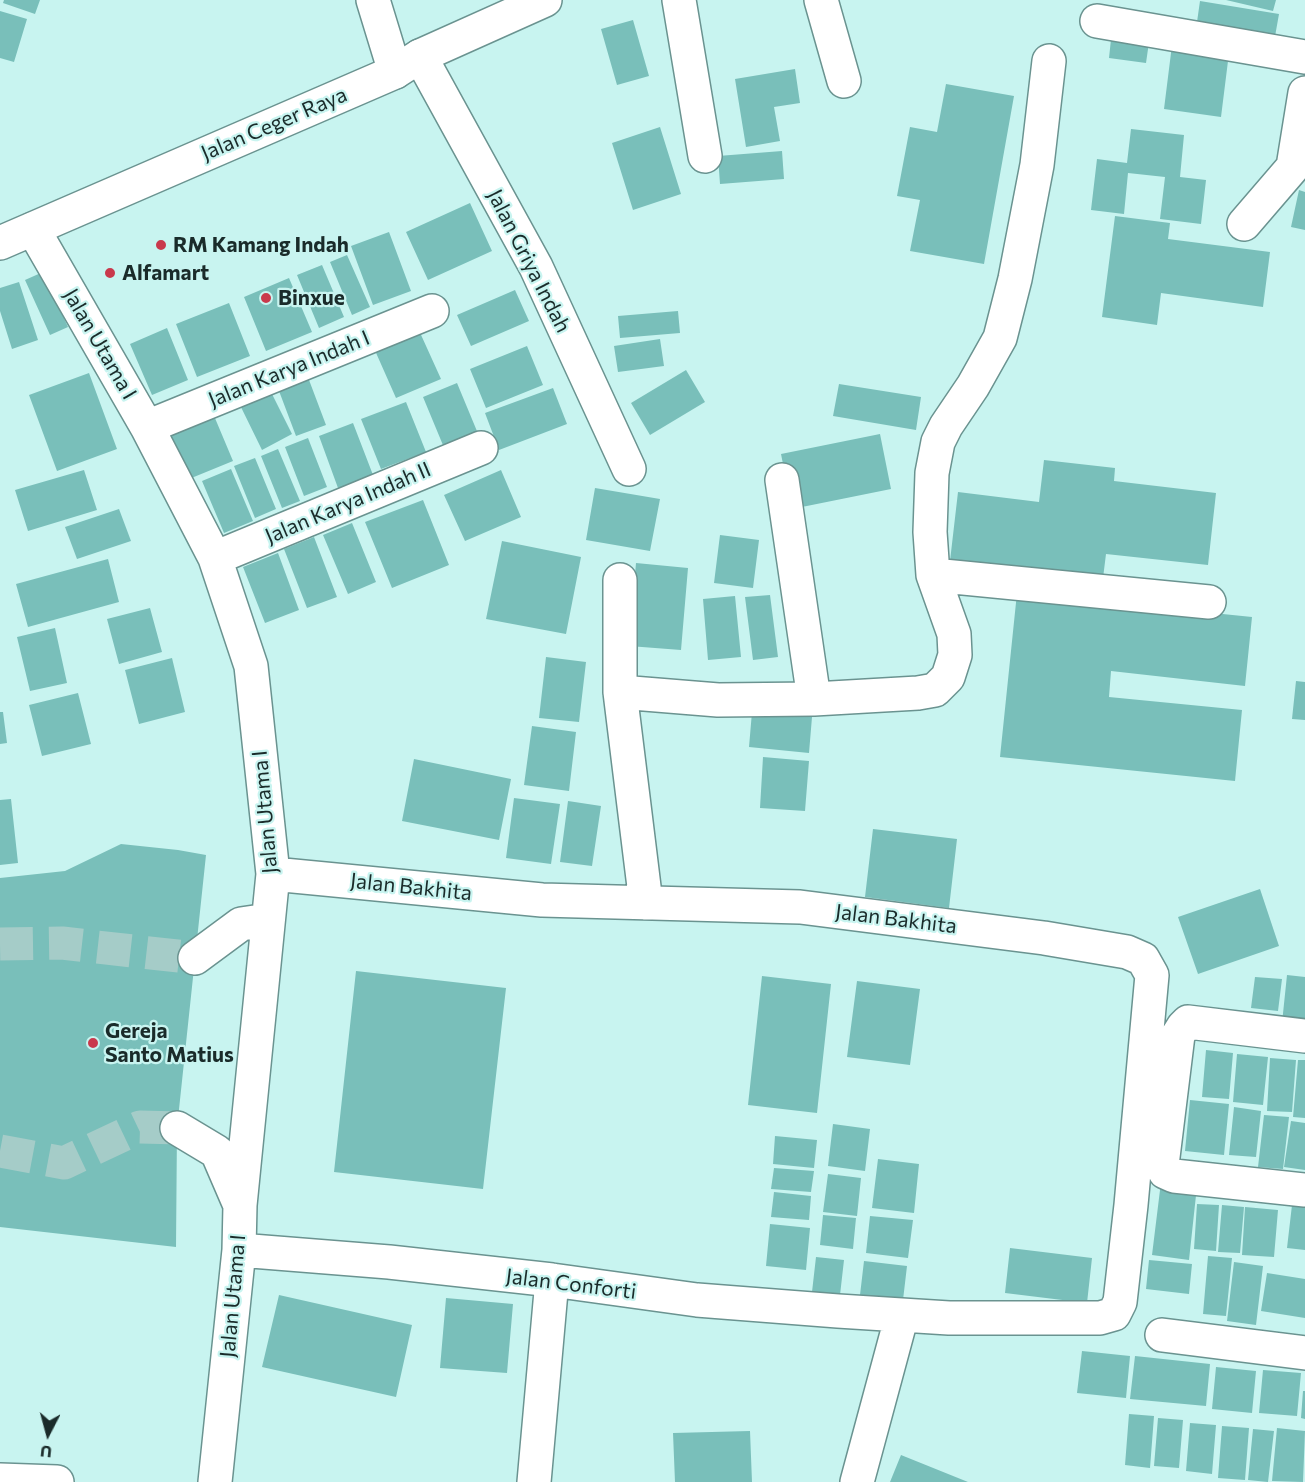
<!DOCTYPE html>
<html>
<head>
<meta charset="utf-8">
<style>
  body { margin:0 }
  #map { position:relative; width:1305px; height:1482px; overflow:hidden; background:#c8f4f0; font-family:Commissioner,sans-serif }
  canvas { display:block }
  .north { position:absolute; left:18px; top:1404px; width:60px; height:60px; -webkit-text-stroke:4px #c8f4f0; paint-order:stroke; rotate:186deg; font-size:16px; font-weight:700; line-height:24px; text-align:center; color:#1a2b2a }
  .north::after { content:''; display:block; margin:auto; width:21px; height:27px; background:#1a2b2a; clip-path:polygon(50% 0,100% 100%,50% 72%,0 100%) }
</style>
</head>
<body>
<div id="map">
<canvas width="1305" height="1482"></canvas>
<div class="north">U</div>
</div>
<script>
const g = document.querySelector('canvas').getContext('2d');
g.lineJoin = 'round';
function paint(path, color) {
  g.fillStyle = color;
  g.fill(path, 'evenodd');
}
function shape(rows) {
  const path = new Path2D();
  for (const r of rows) {
    path.moveTo(r[0], r[1]);
    for (let i = 2; i < r.length; i += 2) path.lineTo(r[i], r[i + 1]);
  }
  return path;
}
function trace(path, color, width, dash) {
  g.strokeStyle = color;
  g.lineWidth = width;
  g.lineCap = dash ? 'butt' : 'round';
  g.setLineDash(dash || []);
  g.stroke(path);
}
function label(font, color, halo, rows, align = 'center') {
  g.font = font + ' Commissioner,sans-serif';
  g.lineWidth = 4.5;
  g.setLineDash([]);
  g.textBaseline = 'middle';
  g.strokeStyle = halo;
  g.fillStyle = color;
  for (const [text, x, y, turn = 0] of rows) {
    g.save();
    g.translate(x, y);
    g.rotate((+turn || 0) * Math.PI / 180);
    g.textAlign = isNaN(turn) ? turn : align;
    if (halo) g.strokeText(text, 0, 0);
    g.fillText(text, 0, 0);
    g.restore();
  }
}
paint(shape([
  [4,0,40,0,35,14,3,3],
  [1226,0,1276,0,1273,11],
  [1200,1,1279,14,1274,42,1196,29],
  [0,11,27,19,14,62,0,58],
  [633,20,649,76,617,85,601,29],
  [1112,30,1150,35,1146,63,1109,58],
  [1172,45,1229,53,1221,117,1164,109],
  [795,69,800,103,774,107,780,141,746,147,735,79],
  [946,84,1014,96,984,264,910,251,920,200,897,196,910,127,937,132],
  [660,127,681,194,633,210,612,143],
  [1131,129,1184,135,1180,177,1206,180,1201,224,1160,219,1165,177,1128,173,1124,214,1091,210,1097,159,1127,163],
  [782,151,784,179,720,184,718,156],
  [1299,190,1305,192,1305,230,1291,227],
  [470,203,492,251,428,280,406,232],
  [1115,216,1170,223,1168,239,1270,252,1263,307,1161,293,1157,325,1102,317],
  [389,232,411,291,373,305,351,246],
  [347,255,370,307,352,315,330,262],
  [322,265,344,317,319,328,297,275],
  [43,272,68,327,50,335,25,280],
  [289,278,312,332,266,351,244,297],
  [19,282,38,340,12,349,0,311,0,288],
  [515,290,529,321,471,346,457,315],
  [229,303,250,356,197,377,176,324],
  [678,311,680,333,620,338,618,316],
  [417,326,441,379,396,398,373,346],
  [167,328,188,380,152,395,130,344],
  [660,339,664,366,618,372,614,346],
  [527,346,543,385,486,408,470,369],
  [686,370,705,402,650,435,631,403],
  [306,372,326,425,296,436,276,383],
  [89,373,117,449,57,471,29,395],
  [457,383,479,436,445,450,423,397],
  [839,384,921,397,916,430,833,416],
  [268,386,292,434,262,450,238,401],
  [553,388,567,424,499,450,485,413],
  [406,402,426,452,381,469,361,419],
  [212,411,233,461,189,479,168,429],
  [353,423,373,475,338,488,319,436],
  [880,434,891,489,792,509,781,454],
  [308,438,327,487,304,496,285,447],
  [278,449,300,501,282,508,261,456],
  [255,458,276,509,255,518,234,466],
  [1044,460,1115,468,1114,481,1216,493,1208,565,1106,554,1103,578,950,561,958,492,1039,502],
  [231,469,253,521,224,533,202,481],
  [84,470,97,510,28,531,15,490],
  [501,470,521,517,465,541,444,495],
  [595,488,660,499,650,551,586,540],
  [423,500,449,565,392,588,365,522],
  [119,509,131,541,77,559,65,527],
  [352,523,376,582,348,594,323,535],
  [720,535,759,540,753,588,714,583],
  [314,537,337,597,307,608,284,549],
  [502,541,581,557,566,634,486,619],
  [278,553,299,610,265,623,243,567],
  [108,559,119,602,28,627,16,584],
  [636,563,688,568,681,650,629,646],
  [1017,593,1252,617,1245,686,1111,671,1109,697,1242,710,1235,781,1000,757],
  [770,595,778,657,753,660,745,597],
  [735,596,741,657,708,660,703,599],
  [150,608,162,652,119,664,107,619],
  [55,628,67,683,30,691,17,637],
  [546,657,586,662,579,722,539,718],
  [172,658,185,712,139,724,125,670],
  [1296,681,1305,682,1305,720,1292,719],
  [78,693,91,744,42,756,29,705],
  [0,712,3,712,7,743,0,744],
  [752,712,812,717,809,753,749,747],
  [532,726,576,732,569,791,524,785],
  [763,757,809,761,805,811,760,808],
  [414,759,511,779,499,840,402,821],
  [514,798,560,804,551,864,506,858],
  [11,799,18,863,0,865,0,800],
  [568,801,601,806,592,866,560,862],
  [873,829,957,839,949,908,865,897],
  [121,844,178,850,206,855,177,1128,176,1247,0,1227,0,878,65,871],
  [1260,889,1279,946,1198,974,1178,917],
  [356,971,506,988,483,1189,334,1172],
  [1287,975,1305,977,1305,1025,1282,1023],
  [762,976,831,984,817,1113,748,1105],
  [1255,977,1282,979,1278,1011,1251,1008],
  [857,981,920,989,910,1065,847,1057],
  [1206,1050,1233,1053,1229,1099,1202,1097],
  [1237,1054,1268,1057,1263,1105,1233,1102],
  [1270,1058,1296,1060,1292,1112,1267,1111],
  [1298,1060,1305,1060,1305,1118,1293,1117],
  [1190,1100,1229,1104,1224,1155,1185,1151],
  [1234,1107,1261,1111,1256,1157,1229,1155],
  [1264,1115,1289,1117,1283,1169,1258,1167],
  [1291,1121,1305,1123,1305,1170,1284,1167],
  [833,1124,870,1129,865,1171,828,1166],
  [775,1136,817,1140,814,1168,773,1164],
  [878,1159,919,1164,914,1213,872,1208],
  [774,1168,814,1171,811,1192,771,1189],
  [828,1174,861,1178,857,1216,823,1212],
  [1161,1182,1197,1186,1189,1260,1152,1255],
  [774,1192,811,1196,809,1220,771,1217],
  [1197,1204,1219,1205,1216,1251,1194,1249],
  [1222,1205,1244,1207,1240,1253,1218,1252],
  [1292,1205,1305,1207,1305,1250,1287,1248],
  [1245,1207,1278,1210,1274,1257,1242,1255],
  [823,1215,856,1218,853,1249,820,1245],
  [870,1216,913,1220,908,1258,866,1253],
  [770,1224,810,1228,806,1270,766,1266],
  [1010,1248,1092,1258,1087,1303,1005,1293],
  [1208,1256,1232,1258,1226,1316,1203,1314],
  [816,1257,844,1260,840,1295,812,1292],
  [1149,1260,1192,1264,1189,1294,1146,1289],
  [864,1261,907,1266,903,1300,860,1295],
  [1234,1262,1263,1266,1256,1325,1227,1321],
  [1267,1273,1305,1279,1305,1318,1261,1311],
  [279,1295,412,1325,396,1397,262,1367],
  [446,1298,513,1304,507,1373,440,1368],
  [1082,1351,1130,1356,1126,1398,1077,1393],
  [1135,1356,1210,1364,1206,1406,1130,1399],
  [1216,1367,1256,1371,1252,1413,1212,1409],
  [1263,1370,1301,1373,1297,1416,1259,1413],
  [1303,1391,1305,1391,1305,1419,1301,1418],
  [1129,1414,1154,1416,1150,1468,1125,1465],
  [1158,1418,1183,1420,1179,1468,1154,1466],
  [1190,1423,1216,1425,1212,1474,1186,1471],
  [1222,1426,1249,1428,1245,1480,1218,1478],
  [1277,1428,1305,1431,1303,1482,1272,1481],
  [1253,1429,1274,1431,1268,1482,1248,1480],
  [750,1431,752,1482,675,1482,673,1433],
  [901,1455,968,1482,890,1482]
]), '#79bfba');
trace(shape([
  [0,944,62,943,195,958],
  [0,1151,64,1163,140,1127,177,1128]
]), '#a5ccc8', 33, [33, 16]);
const minor = shape([
  [373,0,395,72],
  [679,0,705,156],
  [821,0,844,81],
  [1097,21,1305,57],
  [420,56,536,267,629,469],
  [1244,224,1293,167,1305,93],
  [33,229,147,427,215,558,251,666,273,874,240,1205,239,1250,215,1482],
  [147,427,432,311],
  [782,480,814,699],
  [215,558,481,448],
  [933,575,1209,602],
  [620,580,620,692,646,903],
  [620,692,718,700,814,699,918,693,935,690,948,677,955,655,954,634,933,575,930,532,932,473,938,442,946,426,973,386,1000,338,1015,279,1037,165,1049,61],
  [195,958,241,924,268,920],
  [1305,1036,1188,1022,1183,1027,1178,1035,1162,1165,1165,1172,1174,1176,1305,1190],
  [177,1128,217,1152,239,1203],
  [239,1250,389,1262,552,1280,697,1300,838,1311,949,1318,1100,1318,1114,1314,1120,1302,1131,1205,1152,975,1143,959,1127,952,1044,938,800,907,542,900,273,874],
  [1162,1335,1305,1353],
  [0,1480,57,1482],
  [534,1482,552,1280],
  [857,1482,902,1315]
]);
const major = shape([
  [0,243,395,72,420,56,545,0]
]);
trace(minor, '#6a9390', 36);
trace(major, '#6a9390', 36);
trace(minor, '#fff', 33);
trace(major, '#fff', 33);
for (const [x, y, r, color] of [
  [161,245,6,"#c9394c"],
  [110,273,6,"#c9394c"],
  [266,298,6,"#c9394c"],
  [93,1043,6,"#c9394c"]
]) {
  const dot = new Path2D();
  dot.arc(x, y, r, 0, 2 * Math.PI);
  g.fillStyle = color;
  g.fill(dot);
  trace(dot, '#c8f4f0', 2);
}
label('21px', '#1a2b2a', '#c8f4f0', [
  ["Jalan Ceger Raya",274,124,-23],
  ["Jalan Griya Indah",529,261,63],
  ["Jalan Utama I",100,344,60],
  ["Jalan Karya Indah I",289,369,-22],
  ["Jalan Karya Indah II",348,503,-23],
  ["Jalan Utama I",265,812,-95],
  ["Jalan Bakhita",411,887,6],
  ["Jalan Bakhita",896,919,7],
  ["Jalan Conforti",571,1284,7],
  ["Jalan Utama I",233,1296,-85]
]);
label('bold 21px', '#1a2b2a', '#c8f4f0', [
  ["RM Kamang Indah",173,245],
  ["Alfamart",122,273],
  ["Binxue",278,298],
  ["Gereja",105,1031],
  ["Santo Matius",105,1055]
], 'left');
</script>
</body>
</html>
